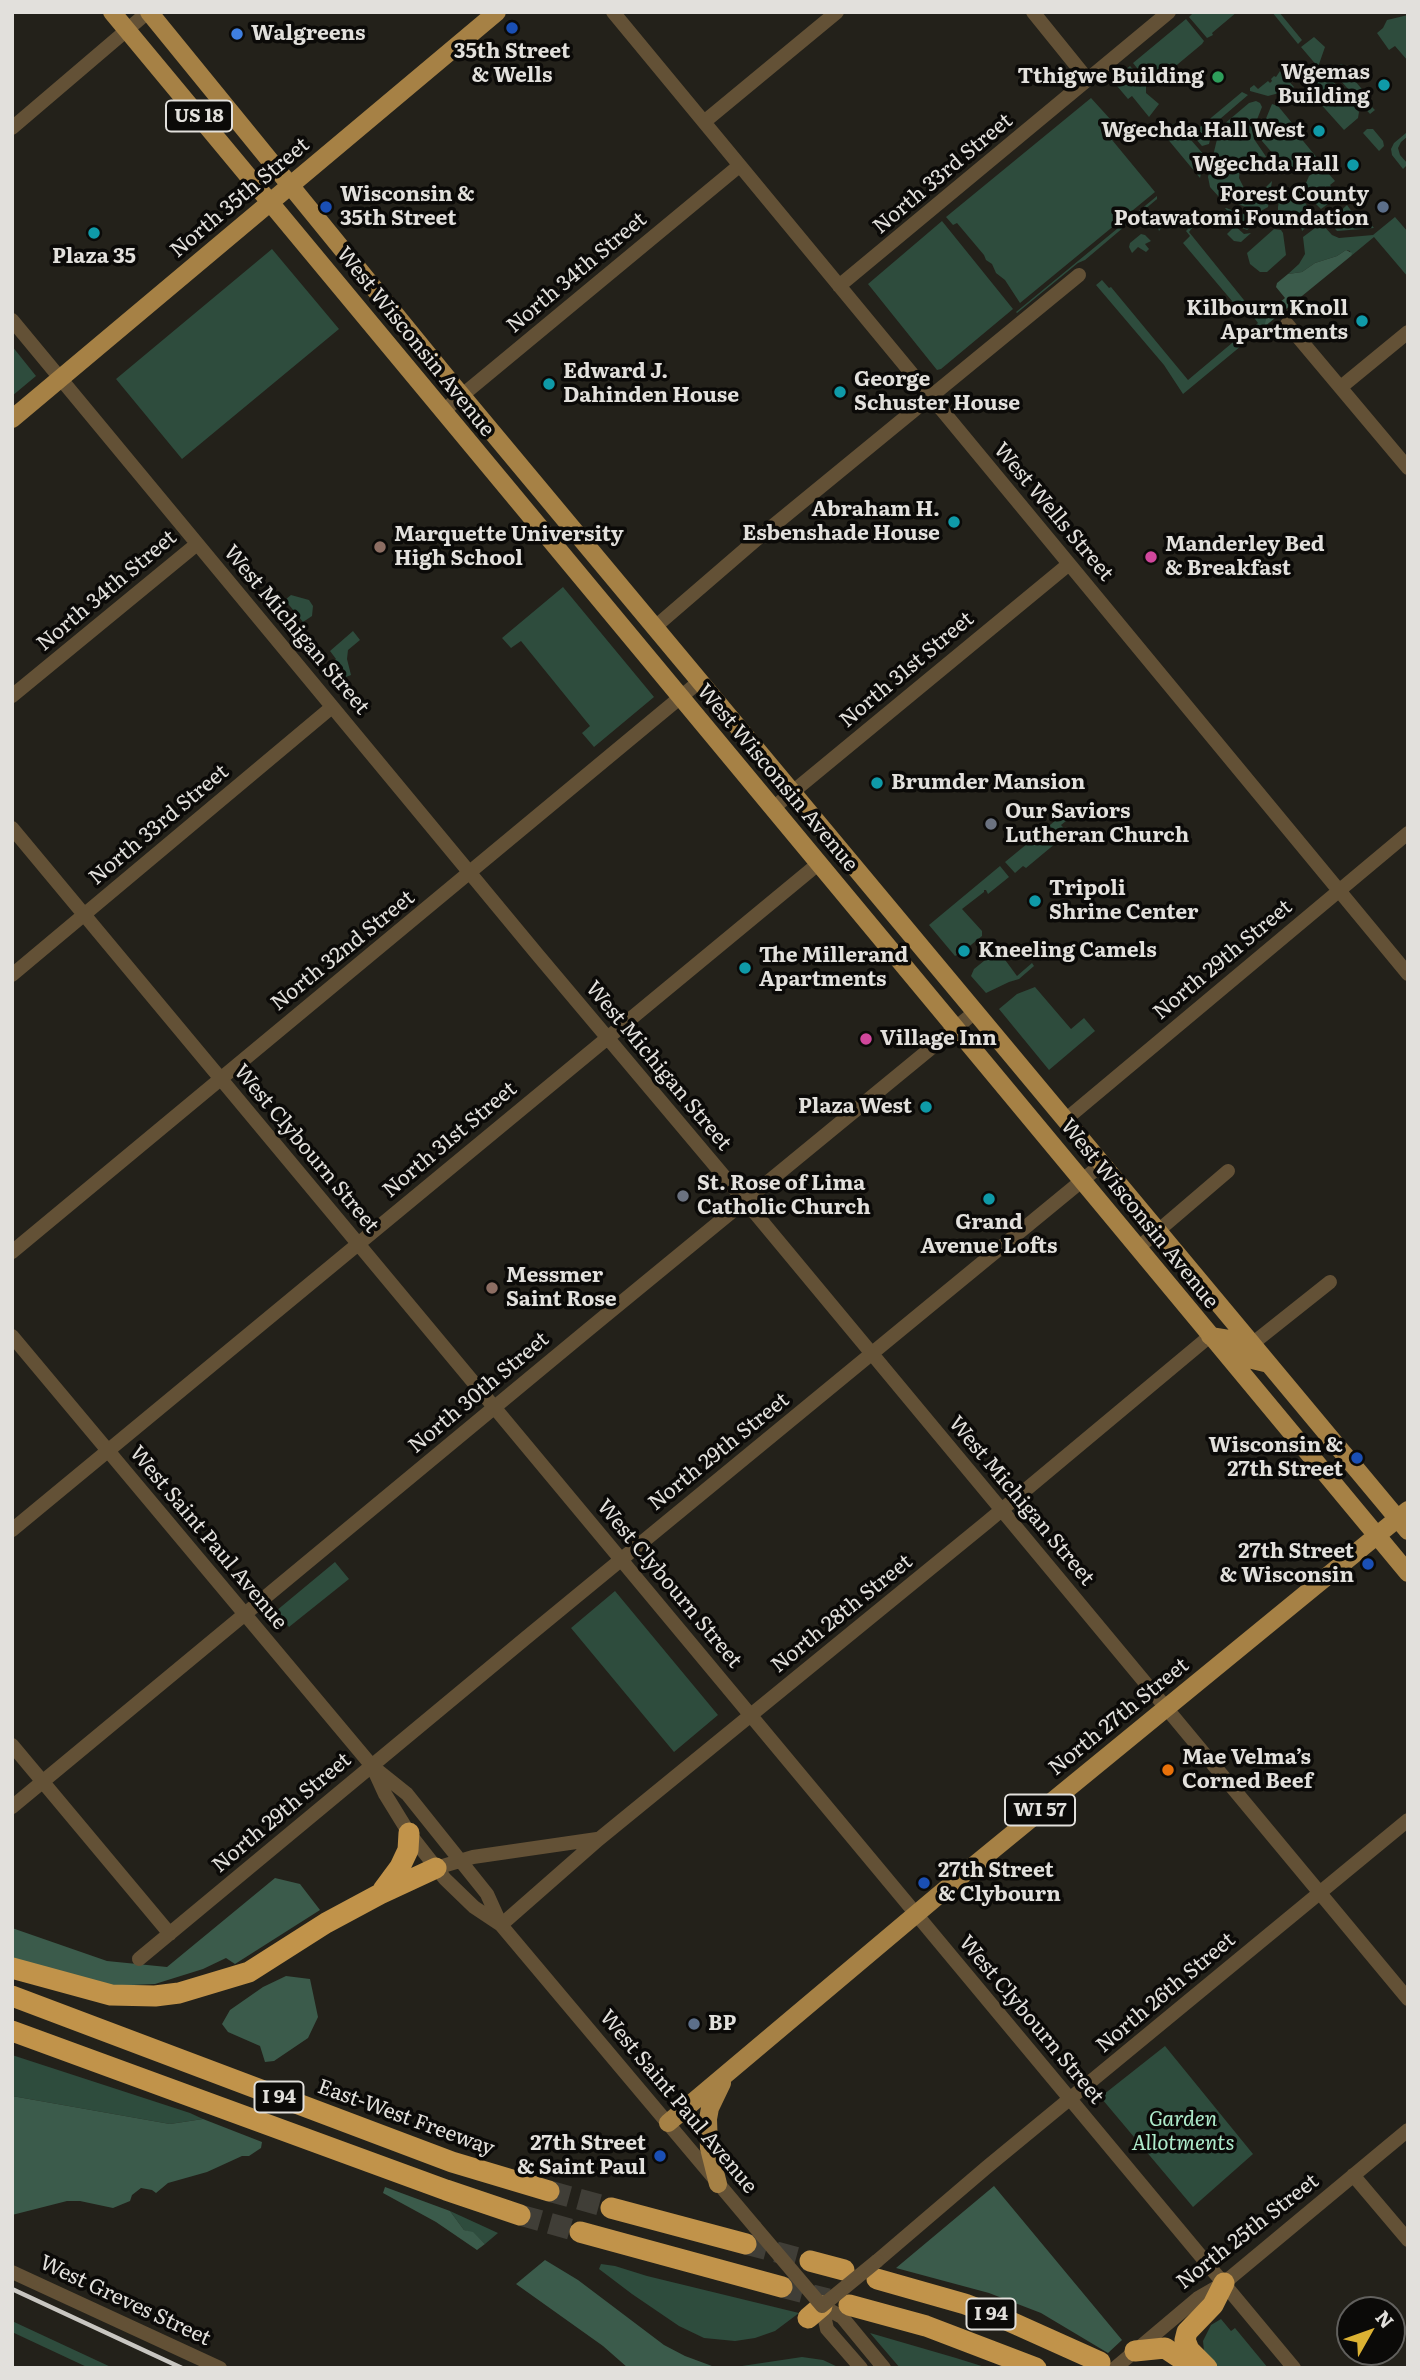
<!DOCTYPE html>
<html>
<head>
<meta charset="utf-8">
<style>
  body { margin:0 }
  #map { position:relative; width:1420px; height:2380px; overflow:hidden; background:#23211a; font-family:Literata,serif }
  canvas { display:block }
  .frame { position:absolute; inset:0; border:14px solid #e2e0dc; pointer-events:none }
  .north { position:absolute; left:1336px; top:2296px; width:70px; height:70px; box-sizing:border-box; background:#0b0a08; border:2px solid #61605d; border-radius:50%; rotate:50deg; font-size:19px; font-weight:700; line-height:28px; text-align:center; color:#e2e0dc }
  .north::after { content:''; display:block; margin:auto; width:24px; height:32px; background:#dcb233; clip-path:polygon(50% 0,100% 100%,50% 72%,0 100%) }
</style>
</head>
<body>
<div id="map">
<canvas width="1420" height="2380"></canvas>
<div class="frame"></div>
<div class="north">N</div>
</div>
<script>
const g = document.querySelector('canvas').getContext('2d');
g.lineJoin = 'round';
function paint(path, color) {
  g.fillStyle = color;
  g.fill(path, 'evenodd');
}
function shape(rows) {
  const path = new Path2D();
  for (const r of rows) {
    path.moveTo(r[0], r[1]);
    for (let i = 2; i < r.length; i += 2) path.lineTo(r[i], r[i + 1]);
  }
  return path;
}
function trace(path, color, width, dash) {
  g.strokeStyle = color;
  g.lineWidth = width;
  g.lineCap = dash ? 'butt' : 'round';
  g.setLineDash(dash || []);
  g.stroke(path);
}
function label(font, color, halo, rows, align = 'center') {
  g.font = font + ' Literata,serif';
  g.lineWidth = 7;
  g.setLineDash([]);
  g.textBaseline = 'middle';
  g.strokeStyle = halo;
  g.fillStyle = color;
  for (const [text, x, y, turn = 0] of rows) {
    g.save();
    g.translate(x, y);
    g.rotate((+turn || 0) * Math.PI / 180);
    g.textAlign = isNaN(turn) ? turn : align;
    if (halo) g.strokeText(text, 0, 0);
    g.fillText(text, 0, 0);
    g.restore();
  }
}
paint(shape([
  [1194,12,1237,12,1212,33,1213,35,1207,38,1189,17],
  [1272,12,1279,12,1302,40,1298,44],
  [1408,15,1408,61,1395,46,1389,50,1377,33,1383,28,1387,20],
  [1186,19,1204,41,1202,44,1154,84,1149,83,1133,63],
  [1314,37,1325,47,1318,67,1301,47],
  [1341,64,1344,65,1343,67,1373,102,1370,105,1375,110,1370,114,1333,72],
  [1130,66,1146,85,1146,93,1159,104,1149,117,1132,96,1128,99,1112,80],
  [1280,71,1294,87,1290,90,1268,96,1250,91,1250,88,1254,85,1258,89,1268,81,1270,83,1272,81,1271,79,1274,76,1276,77],
  [1320,76,1331,79,1359,112,1358,118,1344,130,1309,91,1311,81],
  [1242,92,1248,95,1220,119,1213,128,1209,144,1202,146,1194,137,1194,132],
  [1091,98,1111,120,1103,129,1155,192,1020,303,1005,280,996,273,992,264,986,260,984,255,957,223,953,225,946,217],
  [1256,101,1260,103,1262,107,1254,127,1254,139,1267,158,1260,156,1248,158,1240,168,1239,178,1244,188,1254,192,1261,192,1272,181,1268,207,1259,212,1219,197,1210,187,1208,177,1218,135,1223,125,1249,103],
  [1272,104,1278,106,1292,123,1290,125,1318,159,1302,172,1295,173,1286,169,1262,141,1260,133],
  [1175,123,1174,125,1180,128,1179,133,1184,139,1191,140,1205,156,1200,178,1161,131],
  [1367,129,1373,129,1383,141,1384,146,1379,151,1363,133],
  [1406,133,1408,136,1401,142,1398,148,1400,155,1408,164,1403,169,1392,155,1391,149,1394,143],
  [1322,166,1335,181,1330,185,1339,196,1321,209,1308,196,1306,183,1309,176],
  [1298,185,1302,199,1315,216,1315,220,1302,231,1300,222,1296,217,1287,211,1278,210,1278,207,1279,201],
  [1157,196,1157,199,1085,260,1078,263,1017,313,1016,312],
  [1347,205,1355,216,1360,212,1374,228,1337,231,1331,224,1331,220],
  [1225,208,1226,208,1261,220,1247,230,1242,228],
  [1186,210,1196,223,1189,232,1252,310,1243,314,1183,243,1190,236,1186,231,1188,229,1179,218],
  [1168,211,1177,221,1168,228,1163,226,1159,231,1156,222],
  [1395,217,1408,232,1408,277,1374,237,1351,256,1350,251,1346,250,1337,256,1315,263,1302,272,1288,274,1299,264,1305,254,1303,237,1319,225,1323,225,1332,235,1339,238,1373,235],
  [942,221,1013,309,941,369,937,370,868,284],
  [1235,226,1244,234,1251,233,1241,242,1234,241,1227,234],
  [1274,229,1281,230,1283,233,1286,255,1267,272,1260,272,1250,264,1247,253],
  [1141,234,1145,235,1151,241,1145,244,1149,249,1146,252,1138,247,1132,253,1129,247,1130,243],
  [272,249,339,329,182,459,116,379],
  [1102,280,1109,288,1111,287,1188,380,1238,338,1241,340,1246,336,1245,334,1258,323,1252,315,1266,306,1270,311,1264,327,1183,394,1164,365,1096,285],
  [12,346,36,376,12,396],
  [563,587,654,697,594,747,582,733,590,726,521,641,511,648,502,638],
  [291,595,309,600,313,606,312,616,303,622,285,600],
  [353,631,360,640,348,650,347,659,351,675,346,677,333,662,336,659,330,651],
  [1067,811,1076,813,1061,825,1068,833,1026,868,1023,866,1015,873,1005,862],
  [1000,866,1009,877,988,894,986,890,984,890,984,892,962,909,982,931,982,936,961,953,955,956,929,925],
  [995,952,998,954,1000,953,1017,976,1032,963,1034,966,1019,979,1009,982,986,993,971,976,974,969],
  [1035,987,1071,1029,1084,1018,1095,1031,1049,1070,999,1009,1017,994],
  [335,1562,349,1579,289,1627,276,1611],
  [615,1591,718,1715,674,1752,571,1628],
  [1165,2046,1253,2154,1193,2207,1102,2099,1103,2095],
  [12,2055,190,2113,203,2119,170,2124,12,2096],
  [450,2211,498,2233,485,2244,473,2233,464,2230],
  [601,2264,615,2266,647,2276,799,2313,775,2331,755,2338,735,2341,704,2338,679,2326,632,2294,599,2269],
  [1221,2319,1231,2331,1235,2328,1268,2368,1219,2368,1208,2359,1204,2351,1203,2341,1211,2325],
  [12,2321,113,2368,89,2368,12,2332],
  [870,2333,956,2358,988,2368,900,2368],
  [802,2357,823,2360,840,2368,742,2366]
]), '#2e4c3d');
paint(shape([
  [1346,250,1352,253,1351,256,1264,327,1268,312,1285,298,1276,287,1277,283,1288,274,1302,272,1315,263,1337,256],
  [275,1878,300,1884,320,1910,235,1964,226,1958,203,1969,155,1984,109,1986,12,1961,12,1928,107,1961,167,1967],
  [286,1976,310,1979,318,2017,308,2038,274,2061,265,2062,260,2046,228,2032,222,2024,230,2010,263,1987],
  [12,2096,170,2124,203,2119,262,2142,261,2148,249,2156,242,2156,207,2172,168,2183,156,2193,152,2190,141,2188,132,2195,130,2201,113,2208,80,2201,67,2201,12,2215],
  [994,2186,1122,2340,1108,2353,1041,2313,989,2293,896,2268],
  [385,2187,450,2211,464,2230,473,2232,485,2244,477,2250,436,2222,383,2193],
  [545,2260,578,2280,664,2345,685,2356,712,2366,744,2368,628,2368,603,2346,516,2284]
]), '#3b5b4b');
trace(shape([
  [549,2191,611,2208],
  [520,2215,580,2232],
  [746,2244,810,2261],
  [782,2287,828,2299]
]), '#403e37', 21, [21, 10]);
trace(shape([
  [613,12,1408,974],
  [1033,12,1088,80],
  [704,122,837,12],
  [12,128,148,12],
  [839,286,1169,12],
  [12,320,537,954,755,1213,1408,1999],
  [1287,324,1408,468],
  [1341,387,1408,332],
  [442,412,739,166],
  [655,627,757,539,1079,275],
  [12,696,197,544],
  [772,809,1069,564],
  [12,828,1294,2368],
  [12,975,332,707],
  [1065,1120,1408,833],
  [1138,1248,1228,1171],
  [12,1252,700,681],
  [12,1336,372,1766,407,1794,487,1894,501,1925],
  [1252,1344,1330,1282],
  [12,1530,818,864],
  [12,1745,170,1934],
  [374,1770,385,1794,409,1833,445,1879,474,1907,501,1925,755,2227],
  [12,1807,589,1329,975,1012],
  [436,1868,473,1857,597,1839],
  [501,1925,599,1839,986,1523,1210,1336],
  [139,1959,527,1637,1101,1165],
  [1353,2175,1408,2240],
  [877,2261,987,2167,1408,1820],
  [12,2272,220,2368],
  [822,2306,842,2317,884,2368],
  [822,2306,827,2329,861,2368],
  [1115,2368,1198,2298,1224,2283,1408,2130]
]), '#635136', 14);
trace(shape([
  [112,12,1408,1573],
  [149,12,452,384,1408,1531],
  [12,419,497,12],
  [1210,1336,1229,1339,1248,1359,1269,1364],
  [668,2123,972,1867,1408,1510],
  [718,2184,709,2148,708,2119,710,2108,722,2083]
]), '#a68145', 18);
trace(shape([
  [383,1890,400,1867,408,1850,409,1833],
  [12,1968,111,1995,155,1996,179,1993,249,1972,326,1923,380,1894,436,1868],
  [12,1996,452,2162,549,2191],
  [12,2031,446,2190,520,2215],
  [611,2208,746,2244],
  [580,2232,782,2287],
  [810,2261,844,2270],
  [877,2279,965,2304,1002,2318,1100,2362],
  [849,2305,926,2326,1036,2368],
  [808,2318,822,2306],
  [1135,2351,1165,2348,1195,2368],
  [1207,2368,1189,2350,1185,2340,1187,2332,1213,2305,1224,2283]
]), '#c1934a', 21);
trace(shape([
  [12,2289,182,2368]
]), '#c8c6c1', 4.5);
trace(shape([
  [755,2227,822,2306,877,2261]
]), '#635136', 14);
for (const [x, y, r, color] of [
  [512,28,7,"#1a4fb4"],
  [237,34,7,"#3f7fe0"],
  [1218,77,7,"#2e9e5b"],
  [1384,85,7,"#0f9aa8"],
  [1319,131,7,"#0f9aa8"],
  [1353,165,7,"#0f9aa8"],
  [326,207,7,"#1a4fb4"],
  [1383,207,7,"#5c6f8a"],
  [94,233,7,"#0f9aa8"],
  [1362,321,7,"#0f9aa8"],
  [549,384,7,"#0f9aa8"],
  [840,392,7,"#0f9aa8"],
  [954,522,7,"#0f9aa8"],
  [380,547,7,"#8d6e63"],
  [1151,557,7,"#d1479c"],
  [877,783,7,"#0f9aa8"],
  [991,824,7,"#6b7280"],
  [1035,901,7,"#0f9aa8"],
  [964,951,7,"#0f9aa8"],
  [745,968,7,"#0f9aa8"],
  [866,1039,7,"#d1479c"],
  [926,1107,7,"#0f9aa8"],
  [683,1196,7,"#6b7280"],
  [989,1199,7,"#0f9aa8"],
  [492,1288,7,"#8d6e63"],
  [1357,1458,7,"#1a4fb4"],
  [1368,1564,7,"#1a4fb4"],
  [1168,1770,7,"#e8710a"],
  [924,1883,7,"#1a4fb4"],
  [694,2024,7,"#5c6f8a"],
  [660,2156,7,"#1a4fb4"]
]) {
  const dot = new Path2D();
  dot.arc(x, y, r, 0, 2 * Math.PI);
  g.fillStyle = color;
  g.fill(dot);
  trace(dot, '#0b0a08', 2.5);
}
for (const [x, y, w] of [
  [199,116,66],
  [1040,1810,70],
  [279,2097,49],
  [991,2314,49]
]) {
  const box = new Path2D();
  box.roundRect(x - w / 2, y - 15.5, w, 31, 5);
  g.fillStyle = '#0b0a08';
  g.fill(box);
  trace(box, '#e2e0dc', 2);
}
label('bold 19px', '#e2e0dc', null, [
  ["US 18",199,116],
  ["WI 57",1040,1810],
  ["I 94",279,2097],
  ["I 94",991,2314]
]);
label('bold 21px', '#e2e0dc', '#0b0a08', [
  ["Walgreens",251,34],
  ["35th Street",512,52,"center"],
  ["& Wells",512,76,"center"],
  ["Wgemas",1370,73,"right"],
  ["Building",1370,97,"right"],
  ["Tthigwe Building",1204,77,"right"],
  ["Wgechda Hall West",1305,131,"right"],
  ["Wgechda Hall",1339,165,"right"],
  ["Wisconsin &",340,195],
  ["35th Street",340,219],
  ["Forest County",1369,195,"right"],
  ["Potawatomi Foundation",1369,219,"right"],
  ["Plaza 35",94,257,"center"],
  ["Kilbourn Knoll",1348,309,"right"],
  ["Apartments",1348,333,"right"],
  ["Edward J.",563,372],
  ["Dahinden House",563,396],
  ["George",854,380],
  ["Schuster House",854,404],
  ["Abraham H.",940,510,"right"],
  ["Esbenshade House",940,534,"right"],
  ["Marquette University",394,535],
  ["High School",394,559],
  ["Manderley Bed",1165,545],
  ["& Breakfast",1165,569],
  ["Brumder Mansion",891,783],
  ["Our Saviors",1005,812],
  ["Lutheran Church",1005,836],
  ["Tripoli",1049,889],
  ["Shrine Center",1049,913],
  ["Kneeling Camels",978,951],
  ["The Millerand",759,956],
  ["Apartments",759,980],
  ["Village Inn",880,1039],
  ["Plaza West",912,1107,"right"],
  ["St. Rose of Lima",697,1184],
  ["Catholic Church",697,1208],
  ["Grand",989,1223,"center"],
  ["Avenue Lofts",989,1247,"center"],
  ["Messmer",506,1276],
  ["Saint Rose",506,1300],
  ["Wisconsin &",1343,1446,"right"],
  ["27th Street",1343,1470,"right"],
  ["27th Street",1354,1552,"right"],
  ["& Wisconsin",1354,1576,"right"],
  ["Mae Velma’s",1182,1758],
  ["Corned Beef",1182,1782],
  ["27th Street",938,1871],
  ["& Clybourn",938,1895],
  ["BP",708,2024],
  ["27th Street",646,2144,"right"],
  ["& Saint Paul",646,2168,"right"]
], 'left');
label('21px', '#e2e0dc', '#0b0a08', [
  ["North 33rd Street",943,174,-40],
  ["North 35th Street",240,198,-40],
  ["North 34th Street",577,273,-40],
  ["West Wisconsin Avenue",415,342,51],
  ["West Wells Street",1053,512,50],
  ["North 34th Street",107,591,-40],
  ["West Michigan Street",296,630,50],
  ["North 31st Street",907,670,-40],
  ["West Wisconsin Avenue",777,778,50],
  ["North 33rd Street",159,825,-40],
  ["North 32nd Street",343,951,-39],
  ["North 29th Street",1223,960,-40],
  ["West Michigan Street",658,1066,50],
  ["North 31st Street",450,1140,-40],
  ["West Clybourn Street",306,1149,50],
  ["West Wisconsin Avenue",1139,1214,51],
  ["North 30th Street",479,1393,-40],
  ["North 29th Street",719,1452,-39],
  ["West Michigan Street",1021,1501,50],
  ["West Saint Paul Avenue",208,1538,50],
  ["West Clybourn Street",669,1584,50],
  ["North 28th Street",842,1614,-39],
  ["North 27th Street",1119,1717,-39],
  ["North 29th Street",282,1813,-40],
  ["North 26th Street",1166,1993,-40],
  ["West Clybourn Street",1031,2020,50],
  ["West Saint Paul Avenue",678,2102,50],
  ["East-West Freeway",406,2118,20],
  ["North 25th Street",1248,2232,-38],
  ["West Greves Street",125,2301,25]
]);
label('italic 21px', '#aeebcb', '#0b0a08', [
  ["Garden",1183,2120],
  ["Allotments",1183,2144]
]);
</script>
</body>
</html>
